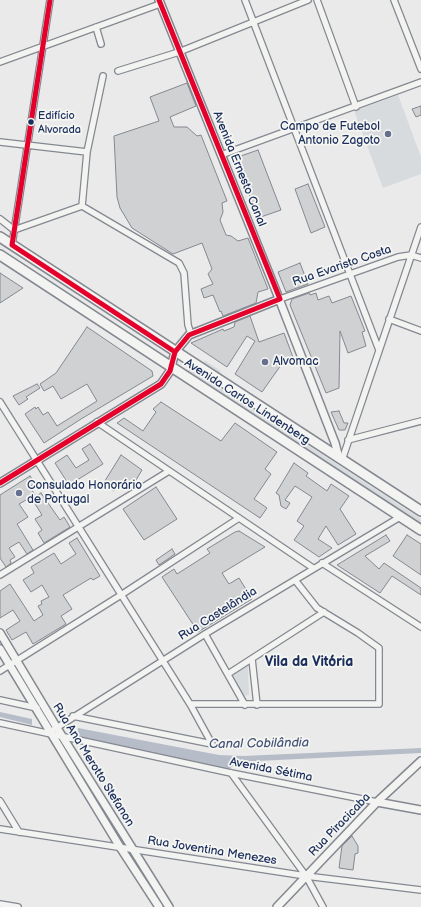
<!DOCTYPE html>
<html>
<head>
<meta charset="utf-8">
<style>
  body { margin:0 }
  canvas { display:block; background:#e9eae9 }
</style>
</head>
<body>
<canvas width="421" height="907"></canvas>
<script>
const g = document.querySelector('canvas').getContext('2d');
g.lineJoin = 'round';
function paint(path, color) {
  g.fillStyle = color;
  g.fill(path, 'evenodd');
}
function shape(rows) {
  const path = new Path2D();
  for (const r of rows) {
    path.moveTo(r[0], r[1]);
    for (let i = 2; i < r.length; i += 2) path.lineTo(r[i], r[i + 1]);
  }
  return path;
}
function trace(path, color, width, dash) {
  g.strokeStyle = color;
  g.lineWidth = width;
  g.lineCap = dash ? 'butt' : 'round';
  g.setLineDash(dash || []);
  g.stroke(path);
}
function label(font, color, halo, rows, align = 'center') {
  g.font = font + ' "Balsamiq Sans",sans-serif';
  g.lineWidth = 3.5;
  g.setLineDash([]);
  g.textBaseline = 'middle';
  g.strokeStyle = halo;
  g.fillStyle = color;
  for (const [text, x, y, turn = 0] of rows) {
    g.save();
    g.translate(x, y);
    g.rotate((+turn || 0) * Math.PI / 180);
    g.textAlign = isNaN(turn) ? turn : align;
    if (halo) g.strokeText(text, 0, 0);
    g.fillText(text, 0, 0);
    g.restore();
  }
}
paint(shape([
  [398,95,421,157,421,174,383,188,354,111],
  [204,360,221,371,219,373,204,363],
  [189,368,421,519,421,523,188,371],
  [248,666,249,695,243,696,232,673]
]), '#d8dbde');
paint(shape([
  [0,712,32,719,32,725,0,717],
  [78,728,219,755,243,756,421,748,421,753,237,762,229,769,77,736]
]), '#b7bdc8');
const building = shape([
  [187,83,196,106,170,117,174,127,187,127,197,136,201,135,227,201,222,203,223,212,220,220,226,235,231,236,238,241,248,238,268,289,258,292,256,303,223,316,221,311,220,312,213,295,204,298,201,289,213,284,208,274,212,269,202,243,173,254,132,228,120,208,117,197,114,136,159,121,150,97,187,83],
  [421,106,421,115,416,117,412,109,421,106],
  [258,150,281,210,258,218,235,158,258,150],
  [308,184,325,227,311,233,295,189,308,184],
  [300,263,308,284,286,292,278,272,300,263],
  [0,273,23,288,0,303,0,273],
  [309,293,310,295,316,293,318,300,329,296,332,303,351,296,365,331,362,332,366,346,348,353,340,331,339,388,326,393,290,305,292,299,309,293],
  [250,316,259,342,284,333,294,360,281,365,262,392,235,374,255,341,247,336,227,367,191,343,223,329,224,331,234,327,235,322,250,316],
  [87,327,152,371,153,376,81,419,44,443,25,414,35,407,36,409,38,407,43,415,48,412,57,426,97,401,87,384,61,399,53,386,44,391,40,384,56,373,87,327],
  [37,384,40,388,26,397,28,399,19,405,13,396,37,384],
  [161,402,221,441,235,423,277,452,265,469,271,474,254,499,267,508,260,518,117,423,124,418,143,431,156,412,153,409,161,402],
  [339,411,344,423,348,423,345,430,339,430,331,412,339,411],
  [90,444,103,464,69,485,55,463,67,455,76,468,89,460,82,449,90,444],
  [121,455,142,470,130,490,119,484,114,491,103,484,121,455],
  [294,463,308,473,306,476,327,491,331,484,349,496,340,509,356,534,338,545,326,526,318,539,332,548,319,557,294,540,304,526,297,521,312,497,295,486,285,500,290,503,286,509,281,506,279,495,276,493,294,463],
  [30,476,35,483,30,487,35,495,19,504,28,517,17,524,33,550,27,554,19,542,9,548,15,557,10,560,11,563,6,567,0,558,0,495,30,476],
  [156,487,177,519,144,540,123,509,156,487],
  [41,493,60,520,64,517,70,527,44,543,38,533,42,530,35,519,42,515,32,499,41,493],
  [239,531,265,547,222,573,229,584,239,578,252,599,198,632,162,577,174,569,177,574,210,553,207,549,235,532,239,531],
  [386,535,390,541,365,556,379,569,384,563,421,588,421,595,392,576,380,593,337,565,386,535],
  [407,535,421,544,421,575,393,556,407,535],
  [77,538,100,576,93,580,91,578,63,595,72,609,61,616,66,624,33,644,26,632,12,640,6,630,20,621,13,610,0,618,0,591,10,584,34,621,43,615,38,606,42,604,41,601,49,597,42,585,31,592,23,580,34,573,31,567,54,553,61,564,76,554,69,543,77,538],
  [172,549,175,554,159,565,156,560,172,549],
  [352,836,358,846,358,853,355,854,353,870,339,868,342,846,352,836]
]);
paint(building, '#d0d1d3');
trace(building, '#848890', 1);
const minor = shape([
  [245,0,379,350],
  [317,0,356,107],
  [394,0,421,69],
  [96,27,101,44],
  [0,62,160,4],
  [118,71,179,52,308,0],
  [0,142,87,152],
  [221,155,421,82],
  [82,206,179,263,184,273,188,325,191,334],
  [82,206,87,152,103,76],
  [0,219,14,230,82,206],
  [12,245,50,0],
  [280,299,398,257,411,255,421,258],
  [389,319,421,331],
  [0,402,190,704,212,744],
  [97,422,313,568],
  [348,440,421,421],
  [342,460,421,227],
  [322,563,421,627],
  [0,575,169,471],
  [205,634,245,705],
  [252,659,257,705],
  [0,671,121,595,239,518],
  [228,674,324,612],
  [0,700,37,708],
  [190,704,379,704,379,648,358,633,317,608,295,580],
  [73,716,212,744],
  [0,723,231,773,377,802],
  [50,732,205,634,400,517],
  [231,773,306,876,323,907],
  [0,801,19,832],
  [0,829,306,876,421,890],
  [0,904,18,907]
]);
const tertiary = shape([
  [159,0,276,291,335,443,339,458],
  [0,483,161,384,170,371,175,352,189,335,280,299],
  [0,633,57,728,169,907],
  [0,649,120,847,159,907],
  [377,802,421,810],
  [277,907,377,802,421,761]
]);
const primary = shape([
  [0,237,421,511],
  [0,255,421,530]
]);
trace(minor, '#848890', 8);
trace(tertiary, '#848890', 10);
trace(primary, '#848890', 12);
trace(minor, '#f3f3f2', 5.5);
trace(tertiary, '#f3f3f2', 7);
trace(primary, '#f3f3f2', 9);
trace(shape([
  [50,0,12,245,175,352],
  [0,483,161,384,170,371,175,352,189,335,280,299,159,0]
]), '#e4002b', 5);
for (const [x, y, r, color] of [
  [31,122,3.5,"#1b2f5e"],
  [388,134,4,"#63708f"],
  [265,362,4,"#63708f"],
  [19,493,4,"#63708f"]
]) {
  const dot = new Path2D();
  dot.arc(x, y, r, 0, 2 * Math.PI);
  g.fillStyle = color;
  g.fill(dot);
  trace(dot, '#f6f6f2', 1.5);
}
label('11px', '#1b2f5e', '#f6f6f2', [
  ["Edifício",38,116],
  ["Alvorada",38,130]
], 'left');
label('12px', '#1b2f5e', '#f6f6f2', [
  ["Campo de Futebol",380,127,"right"],
  ["Antonio Zagoto",380,141,"right"],
  ["Alvomac",273,362],
  ["Consulado Honorário",27,486],
  ["de Portugal",27,500]
], 'left');
label('12px', '#1b2f5e', '#f6f6f2', [
  ["Avenida Ernesto Canal",239,169,68],
  ["Rua Evaristo Costa",342,266,-19],
  ["Avenida Carlos Lindenberg",247,402,33],
  ["Rua Castelândia",218,614,-32],
  ["Rua Ana Merotto Stefanon",93,765,58],
  ["Avenida Sétima",271,770,11],
  ["Rua Piracicaba",340,825,-46],
  ["Rua Joventina Menezes",212,851,9]
]);
label('italic 13px', '#44547a', '#f6f6f2', [
  ["Canal Cobilândia",259,744,-1]
]);
label('bold 14px', '#1b2f5e', '#f6f6f2', [
  ["Vila da Vitória",309,662]
]);
</script>
</body>
</html>
